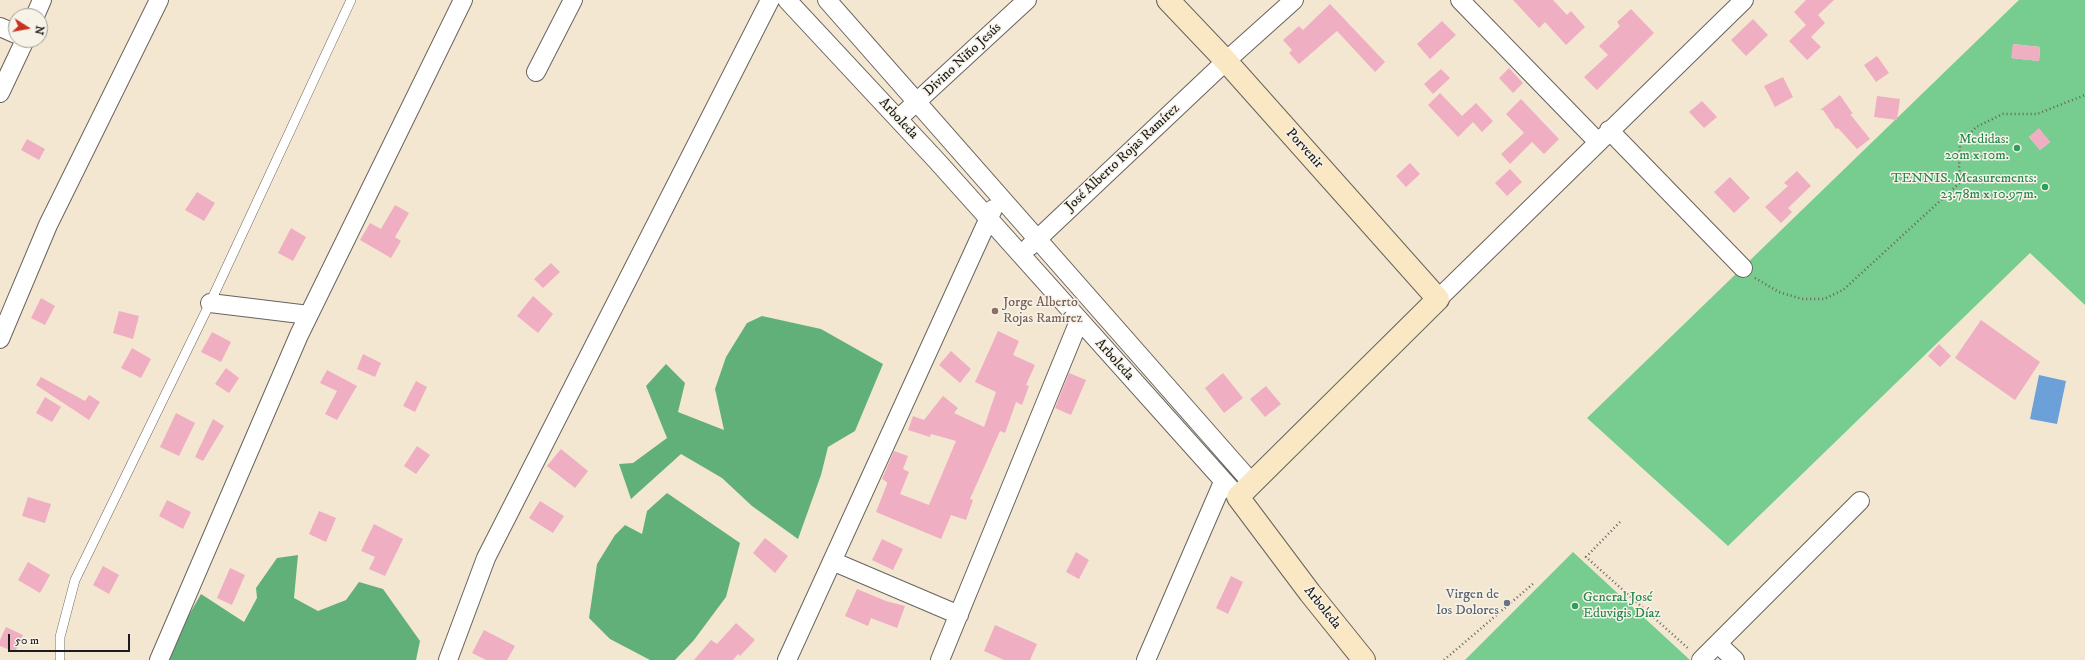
<!DOCTYPE html>
<html>
<head>
<meta charset="utf-8">
<style>
  body { margin:0 }
  #map { position:relative; width:2085px; height:660px; overflow:hidden; background:#f4e7d2; font-family:"IM FELL DW Pica",serif }
  canvas { display:block }
  .north { position:absolute; left:8px; top:8px; width:40px; height:40px; box-sizing:border-box; background:#f7f3e8; border:1px solid #9f9d96; border-radius:50%; rotate:101deg; font-size:11px; font-weight:700; line-height:16px; text-align:center; color:#1c1c1c }
  .north::after { content:''; display:block; margin:auto; width:14px; height:18px; background:#c8321e; clip-path:polygon(50% 0,100% 100%,50% 72%,0 100%) }
  .scale { position:absolute; left:8px; top:634px; width:122px; height:18px; box-sizing:border-box; border:2px solid #1c1c1c; border-top:0; padding-left:5px; font-size:12px; line-height:14px; white-space:nowrap; color:#1c1c1c; -webkit-text-stroke:3px #f7f3e8; paint-order:stroke }
</style>
</head>
<body>
<div id="map">
<canvas width="2085" height="660"></canvas>
<div class="north">N</div>
<div class="scale">50 m</div>
</div>
<script>
const g = document.querySelector('canvas').getContext('2d');
g.lineJoin = 'round';
function paint(path, color) {
  g.fillStyle = color;
  g.fill(path, 'evenodd');
}
function shape(rows) {
  const path = new Path2D();
  for (const r of rows) {
    path.moveTo(r[0], r[1]);
    for (let i = 2; i < r.length; i += 2) path.lineTo(r[i], r[i + 1]);
  }
  return path;
}
function trace(path, color, width, dash) {
  g.strokeStyle = color;
  g.lineWidth = width;
  g.lineCap = dash ? 'butt' : 'round';
  g.setLineDash(dash || []);
  g.stroke(path);
}
function label(font, color, halo, rows, align = 'center') {
  g.font = font + ' "IM FELL DW Pica",serif';
  g.lineWidth = 3;
  g.setLineDash([]);
  g.textBaseline = 'middle';
  g.strokeStyle = halo;
  g.fillStyle = color;
  for (const [text, x, y, turn = 0] of rows) {
    g.save();
    g.translate(x, y);
    g.rotate((+turn || 0) * Math.PI / 180);
    g.textAlign = isNaN(turn) ? turn : align;
    if (halo) g.strokeText(text, 0, 0);
    g.fillText(text, 0, 0);
    g.restore();
  }
}
paint(shape([
  [2019,0,2085,0,2085,305,2030,253,1728,546,1587,418],
  [2013,44,2040,47,2039,61,2012,58],
  [2039,129,2050,142,2040,150,2029,137],
  [1573,552,1690,660,1465,660]
]), '#77cc8f');
paint(shape([
  [762,316,821,329,883,364,855,431,828,447,821,475,798,539,752,506,722,478,681,454,631,499,619,464,633,463,667,438,646,386,666,364,685,383,678,412,724,430,715,389,726,357,747,323],
  [667,493,740,543,726,597,694,640,675,660,650,660,610,639,589,618,597,564,615,535,625,525,642,534,647,511],
  [298,555,294,598,318,611,346,600,359,582,383,589,420,641,416,660,168,660,175,639,201,594,244,622,257,598,256,588,277,558]
]), '#61b07a');
paint(shape([
  [2039,375,2066,381,2057,424,2030,419]
]), '#6ca0d9');
paint(shape([
  [1513,0,1553,0,1567,15,1571,11,1585,27,1566,45,1545,22,1539,28],
  [1806,0,1834,0,1818,15,1825,23,1811,37,1821,47,1807,60,1789,41,1806,25,1794,12],
  [1330,4,1385,62,1375,72,1337,31,1299,64,1289,53,1292,50,1283,40,1299,26,1303,30],
  [1631,9,1654,33,1597,90,1584,77,1608,55,1599,46,1620,26,1617,22],
  [1753,19,1768,35,1746,56,1731,40],
  [1442,21,1456,35,1430,59,1417,44],
  [2013,44,2040,47,2039,61,2011,58],
  [1877,56,1889,73,1876,82,1864,65],
  [1509,68,1523,83,1513,93,1499,78],
  [1441,69,1450,78,1433,94,1424,84],
  [1783,77,1793,97,1775,107,1764,86],
  [1440,93,1462,116,1476,103,1493,121,1482,132,1473,122,1458,137,1428,105],
  [1840,95,1853,114,1850,114,1870,139,1857,149,1838,128,1836,129,1823,110,1820,110],
  [1877,96,1900,99,1897,120,1874,117],
  [1521,99,1559,139,1544,154,1532,142,1510,164,1501,154,1524,133,1506,114],
  [1702,101,1717,117,1704,128,1689,112],
  [2039,128,2050,142,2040,150,2029,137],
  [27,139,45,149,39,160,21,150],
  [1410,163,1420,174,1406,187,1396,176],
  [1510,169,1522,182,1507,196,1495,183],
  [1797,171,1811,186,1788,208,1792,212,1781,223,1765,207,1788,186,1784,183],
  [1730,177,1750,198,1734,213,1714,192],
  [197,192,215,203,204,221,185,210],
  [395,205,409,213,395,237,401,241,391,258,360,240,370,223,381,229],
  [291,228,306,237,293,261,278,253],
  [551,263,560,272,543,288,534,279],
  [533,296,553,314,538,333,517,316],
  [41,298,55,306,45,325,31,318],
  [119,311,139,316,133,339,113,333],
  [1981,320,2040,362,2015,400,1955,358],
  [998,331,1019,341,1013,355,1035,365,1026,385,1029,386,1022,405,1016,402,1005,433,1000,431,986,463,970,499,973,500,966,520,951,515,941,539,876,512,887,484,887,482,882,479,894,451,908,456,903,469,909,472,900,494,929,505,956,441,931,434,930,437,908,430,913,416,924,420,943,396,958,408,954,413,984,427,996,392,975,382],
  [212,332,231,342,221,362,201,352],
  [1939,344,1951,356,1940,367,1928,356],
  [132,348,151,359,141,378,121,368],
  [951,351,971,369,960,383,939,365],
  [363,354,381,363,375,377,357,369],
  [226,368,239,378,229,393,215,384],
  [327,370,357,386,337,420,325,414,337,391,320,383],
  [1069,373,1086,380,1071,415,1055,408],
  [1223,373,1243,398,1224,413,1205,388],
  [41,377,85,401,89,395,100,402,89,420,36,385],
  [416,381,427,387,415,412,403,406],
  [1266,386,1281,404,1265,417,1250,399],
  [45,397,61,407,52,422,36,413],
  [176,413,195,423,179,456,160,447],
  [213,419,224,426,203,461,195,457],
  [417,446,430,455,416,474,404,466],
  [561,449,588,471,575,488,547,466],
  [28,497,51,504,45,523,22,516],
  [167,500,191,512,183,529,159,516],
  [540,501,564,516,553,533,529,518],
  [319,511,336,518,326,542,309,534],
  [374,524,403,539,385,576,369,569,375,557,361,551],
  [765,538,788,556,775,573,753,553],
  [882,539,903,549,893,570,872,560],
  [1076,552,1089,560,1079,579,1066,572],
  [28,562,50,575,40,593,18,580],
  [103,566,119,575,109,594,93,585],
  [230,568,245,575,232,605,217,598],
  [1231,576,1243,582,1228,614,1216,608],
  [857,589,886,601,905,606,897,628,871,618,868,626,845,616],
  [736,623,755,640,740,656,738,654,733,660,694,660,711,640,717,644],
  [995,625,1037,644,1030,660,1004,660,984,651],
  [6,627,23,635,15,652,0,646,0,640],
  [484,630,515,646,507,660,486,660,472,653]
]), '#efaec2');
const lane = shape([
  [60,658,60,637,75,580,210,303,351,0]
]);
const street = shape([
  [787,0,937,161,1238,497],
  [827,0,1252,483],
  [1460,0,1597,141],
  [35,16,42,0],
  [0,27,16,34],
  [536,72,573,0],
  [0,93,25,40],
  [898,119,1027,0],
  [1609,130,1743,268],
  [1029,247,1226,61,1294,0],
  [1438,299,1744,0],
  [210,303,309,315],
  [0,339,48,225,159,0],
  [832,561,959,615],
  [1718,644,1735,660],
  [159,660,299,335,463,0],
  [448,660,486,558,770,0],
  [787,660,993,209],
  [940,660,1079,321],
  [1146,660,1223,482],
  [1701,660,1860,501]
]);
const secondary = shape([
  [1168,0,1226,61,1438,299,1238,497,1310,593,1364,660]
]);
trace(lane, '#68635c', 10);
trace(street, '#68635c', 20);
trace(secondary, '#68635c', 24);
trace(shape([
  [1755,278,1779,292,1802,299,1824,299,1843,290,1964,179,1959,170,1960,145,1976,127,2003,114,2037,114,2085,95],
  [1620,522,1586,557,1689,649],
  [1444,660,1534,583]
]), '#68635c', 2.5, [1, 3]);
trace(lane, '#fff', 9);
trace(street, '#fff', 18);
trace(secondary, '#fae7c3', 22);
for (const [x, y, r, color] of [
  [2017,148,4,"#2e9e5b"],
  [2045,187,4,"#2e9e5b"],
  [995,311,4,"#8d6e63"],
  [1507,603,4,"#6b7280"],
  [1575,606,4,"#2e9e5b"]
]) {
  const dot = new Path2D();
  dot.arc(x, y, r, 0, 2 * Math.PI);
  g.fillStyle = color;
  g.fill(dot);
  trace(dot, '#f7f3e8', 1.5);
}
label('14px', '#1c1c1c', '#f7f3e8', [
  ["Divino Niño Jesús",963,60,-43],
  ["Arboleda",898,119,47],
  ["Porvenir",1304,149,48],
  ["José Alberto Rojas Ramírez",1123,158,-43],
  ["Arboleda",1114,360,48],
  ["Arboleda",1322,608,51]
]);
label('14px', '#27864d', '#f7f3e8', [
  ["Medidas:",2009,140],
  ["20m x 10m.",2009,156],
  ["TENNIS. Measurements:",2037,179],
  ["23.78m x 10.97m.",2037,195],
  ["General José",1583,598,"left"],
  ["Eduvigis Díaz",1583,614,"left"]
], 'right');
label('14px', '#785e54', '#f7f3e8', [
  ["Jorge Alberto",1003,303],
  ["Rojas Ramírez",1003,319]
], 'left');
label('14px', '#5b616d', '#f7f3e8', [
  ["Virgen de",1499,595],
  ["los Dolores",1499,611]
], 'right');
</script>
</body>
</html>
